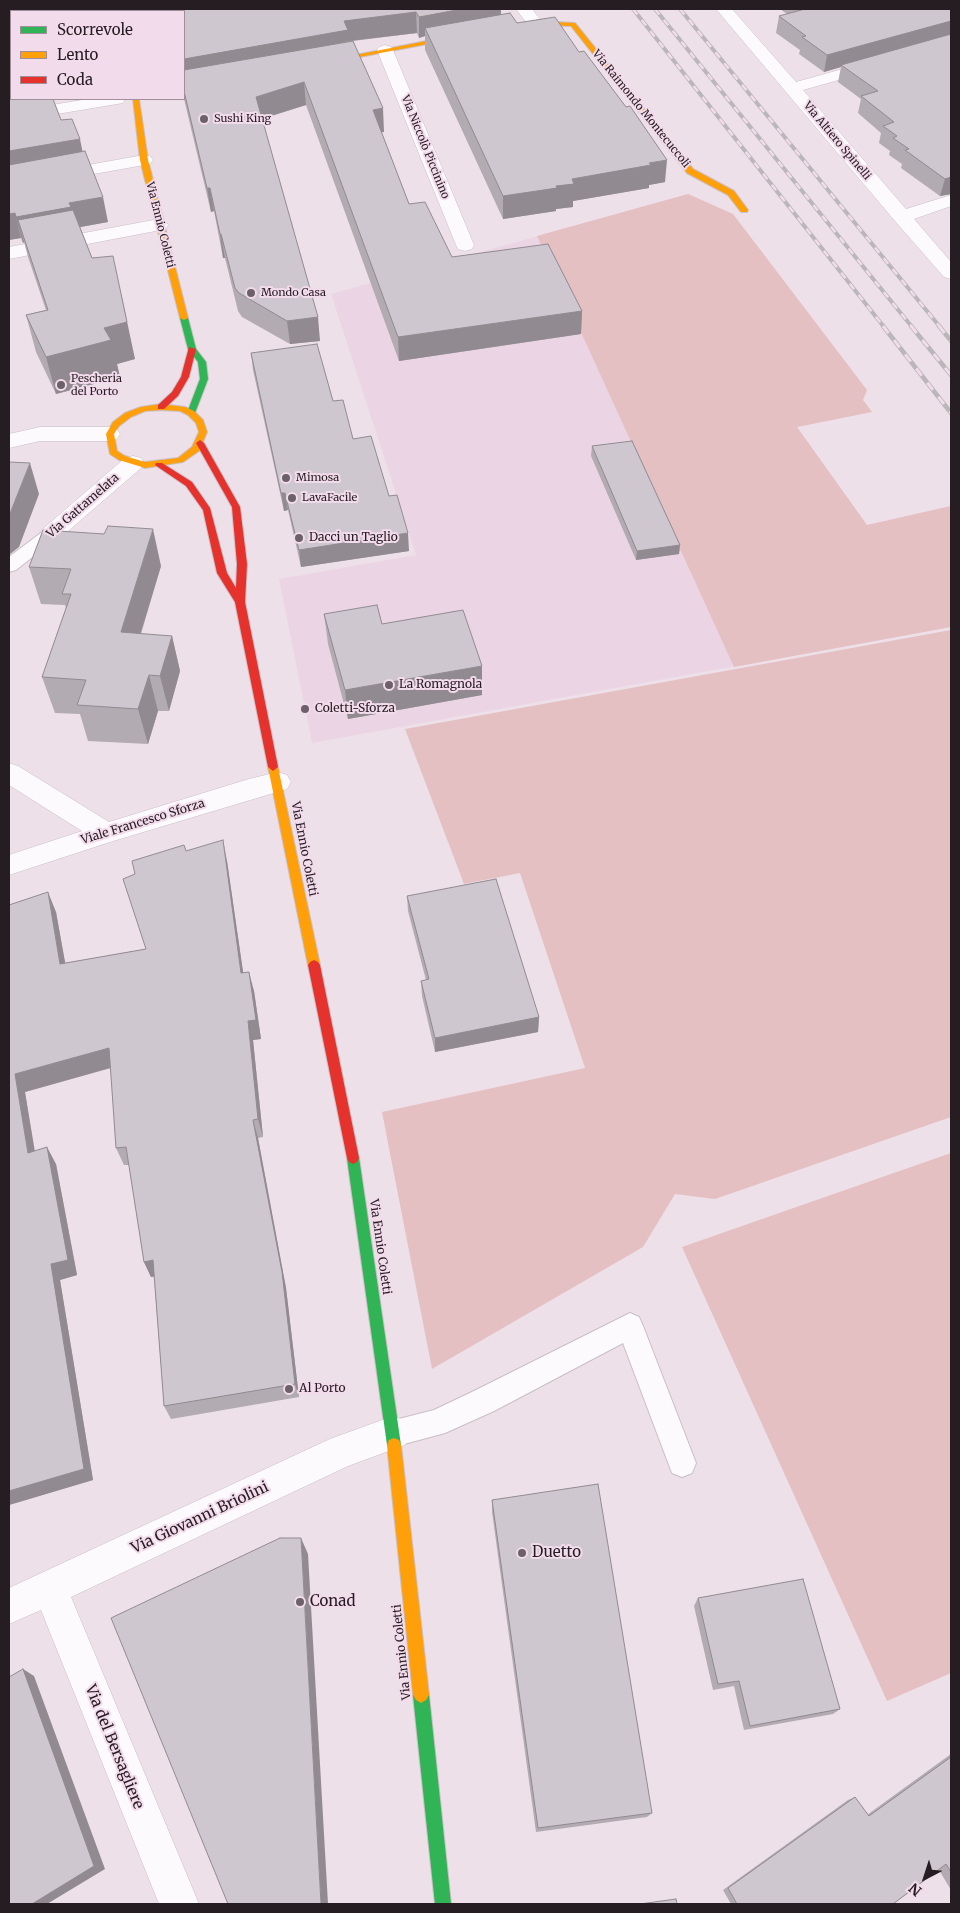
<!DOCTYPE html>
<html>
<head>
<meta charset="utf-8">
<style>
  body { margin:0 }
  #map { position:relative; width:960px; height:1913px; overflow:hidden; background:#ede0e9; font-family:Merriweather,serif }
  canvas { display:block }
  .frame { position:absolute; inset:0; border:10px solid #261d23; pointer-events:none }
  .legend { position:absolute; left:10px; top:10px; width:175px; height:90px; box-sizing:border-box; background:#f2dbeb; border:1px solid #a08f9b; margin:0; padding:6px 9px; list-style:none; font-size:15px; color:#261d23 }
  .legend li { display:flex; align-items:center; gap:10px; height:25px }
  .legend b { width:25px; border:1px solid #a08f9b }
  .north { position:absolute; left:900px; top:1853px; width:50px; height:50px; -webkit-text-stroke:4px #f2dbeb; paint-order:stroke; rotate:220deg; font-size:14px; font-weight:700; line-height:20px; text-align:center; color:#261d23 }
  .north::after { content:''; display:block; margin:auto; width:18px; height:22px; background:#261d23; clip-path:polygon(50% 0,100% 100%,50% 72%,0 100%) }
</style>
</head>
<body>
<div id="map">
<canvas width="960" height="1913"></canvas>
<div class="frame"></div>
<ul class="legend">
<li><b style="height:6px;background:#30b455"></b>Scorrevole</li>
<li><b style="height:6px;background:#ff9f0a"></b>Lento</li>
<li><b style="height:6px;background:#e5322d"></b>Coda</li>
</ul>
<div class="north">N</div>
</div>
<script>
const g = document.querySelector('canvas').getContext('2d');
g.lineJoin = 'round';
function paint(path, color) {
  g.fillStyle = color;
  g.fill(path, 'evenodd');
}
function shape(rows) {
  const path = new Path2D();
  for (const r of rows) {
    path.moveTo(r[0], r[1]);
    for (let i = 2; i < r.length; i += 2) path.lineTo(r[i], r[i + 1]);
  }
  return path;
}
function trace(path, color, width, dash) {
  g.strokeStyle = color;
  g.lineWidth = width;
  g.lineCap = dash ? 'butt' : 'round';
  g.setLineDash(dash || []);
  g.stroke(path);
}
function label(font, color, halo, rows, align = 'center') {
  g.font = font + ' Merriweather,serif';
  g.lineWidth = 4;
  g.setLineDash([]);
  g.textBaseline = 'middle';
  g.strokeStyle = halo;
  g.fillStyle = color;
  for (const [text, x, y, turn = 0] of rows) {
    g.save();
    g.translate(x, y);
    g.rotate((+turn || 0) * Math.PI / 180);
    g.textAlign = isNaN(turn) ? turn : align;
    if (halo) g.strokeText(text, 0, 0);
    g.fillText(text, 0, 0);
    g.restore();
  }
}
paint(shape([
  [688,194,733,214,867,390,863,400,872,412,797,427,867,525,951,506,951,627,312,743,279,579,416,555,331,294]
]), '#ebd5e4');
paint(shape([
  [688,194,733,214,867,390,863,400,872,412,797,427,867,525,951,506,951,627,734,667,537,236],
  [951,630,951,1117,715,1199,675,1194,643,1247,432,1369,382,1112,585,1068,520,873,464,884,405,729],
  [951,1153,951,1673,887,1701,682,1247]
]), '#e4c0c2');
const lane = shape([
  [52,527,58,529,61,533,58,537,16,570,9,572,9,557,46,529,52,527],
  [630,1313,639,1317,643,1326,696,1463,692,1473,682,1477,672,1473,623,1343,494,1411,445,1433,393,1447,383,1443,379,1433,383,1423,434,1410,474,1391,630,1313]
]);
const street = shape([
  [516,9,532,9,543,23,541,26,529,26,516,9],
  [716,9,732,9,796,82,875,60,881,62,883,65,881,68,803,90,906,209,951,195,951,206,914,219,951,262,951,279,944,277,895,221,716,9],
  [385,45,391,47,393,50,474,245,472,249,465,251,458,249,456,245,377,50,379,47,385,45],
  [88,99,125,99,123,103,9,122,9,112,88,99],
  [144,155,150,156,153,160,150,164,9,189,9,179,144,155],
  [159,219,166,221,168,225,166,229,9,259,9,247,159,219],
  [40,427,110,427,117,429,120,434,117,439,110,441,40,441,9,448,9,434,40,427],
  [133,456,141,458,144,463,141,468,60,538,52,540,44,538,41,533,44,528,125,458,133,456],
  [9,763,18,766,109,822,249,779,278,772,287,775,291,782,287,789,110,842,9,875,9,855,82,831,9,785,9,763],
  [393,1416,405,1421,410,1433,405,1445,348,1466,71,1597,199,1904,159,1904,41,1610,9,1624,9,1588,330,1439,393,1416]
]);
const fast = shape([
  [113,9,119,9,119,11,113,11,113,9],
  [181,316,188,318,196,349,206,362,208,379,195,413,191,416,187,413,200,379,198,362,188,349,180,318,181,316],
  [353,1152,357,1154,359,1158,401,1445,399,1450,394,1452,389,1450,387,1445,347,1158,349,1154,353,1152],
  [421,1687,426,1690,429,1695,451,1904,435,1904,413,1695,416,1690,421,1687]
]);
const slow = shape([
  [535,21,575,23,693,169,734,191,748,210,747,212,741,212,728,195,687,173,571,26,535,25,522,28,519,26,535,21],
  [462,34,465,36,464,37,323,64,320,62,462,34],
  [133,99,139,99,148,160,188,318,184,320,180,318,140,160,133,99],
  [161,404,185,407,194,411,203,420,207,432,199,451,183,462,145,468,119,460,110,454,106,434,113,422,125,413,141,407,161,404],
  [161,410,180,411,188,415,196,423,199,432,192,447,178,458,145,462,125,456,117,451,114,434,119,426,131,417,145,411,161,410],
  [273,763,278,767,320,965,318,968,314,970,310,968,308,965,268,767,273,763],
  [394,1438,399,1440,401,1445,429,1695,426,1700,421,1703,416,1700,413,1695,387,1445,389,1440,394,1438]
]);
const jam = shape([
  [189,347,196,349,189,377,178,396,164,409,158,409,158,405,172,392,181,377,189,347],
  [200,440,204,443,240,507,247,564,245,602,278,767,273,771,268,767,235,602,217,573,203,510,186,486,155,465,156,463,162,463,192,482,210,508,227,573,236,588,237,564,232,507,196,443,200,440],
  [314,960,318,962,320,965,359,1158,357,1162,353,1164,349,1162,347,1158,308,965,310,962,314,960]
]);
trace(lane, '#c9bfc6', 2);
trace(street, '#c9bfc6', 1);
trace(fast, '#c9bfc6', 2);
trace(slow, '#c9bfc6', 2);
trace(jam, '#c9bfc6', 2);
paint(lane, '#fcfafc');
paint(street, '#fcfafc');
paint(fast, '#30b455');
paint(slow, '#ff9f0a');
paint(jam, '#e5322d');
const railFar1 = shape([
  [633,9,884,327],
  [655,9,912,327],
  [680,9,940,327]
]);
const rail = shape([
  [883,326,951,413],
  [911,326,951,375],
  [939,326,951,341]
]);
trace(railFar1, '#bab6b9', 4);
trace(rail, '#bab6b9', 4.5);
trace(railFar1, '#f2dbeb', 2.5, [7]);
trace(rail, '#f2dbeb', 3, [9]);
paint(shape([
  [163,9,501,9,501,14,517,23,665,182,649,185,649,188,573,201,573,207,556,209,556,211,503,219,425,50,425,36,419,38,417,33,353,41,384,132,381,132,409,204,452,257,582,311,581,334,399,361,306,105,262,119,320,341,290,344,242,317,238,311,225,258,223,258,214,211,211,212,184,99,184,11,164,11],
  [780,9,951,9,951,194,940,196,901,168,902,164,889,155,890,151,879,143,881,133,858,113,861,99,838,82,841,67,824,72,799,54,800,50,776,33,779,16,787,14],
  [11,11,61,120,82,152,108,222,80,227,92,258,135,359,117,364,120,377,56,394,36,352,26,315,46,310,28,257,24,242,23,243,21,238,9,240],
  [251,353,333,401,353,439,389,496,409,551,301,567,288,510,284,511,253,370],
  [592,446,680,545,679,554,636,560,591,456],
  [161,566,141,634,172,636,180,671,169,711,158,711,148,744,88,741,80,714,55,713,42,677,66,608,65,605,41,604,29,567],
  [324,614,382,624,482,695,348,719,328,644],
  [186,851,227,861,243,973,254,991,261,1039,253,1040,263,1137,258,1138,286,1288,299,1397,171,1419,164,1406,154,1277,151,1277,144,1262,129,1165,124,1165,116,1148,111,1068,25,1092,34,1151,56,1164,77,1275,60,1280,93,1480,9,1505,9,905,56,912,65,963,146,949],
  [407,896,539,1017,538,1032,435,1052,422,996,421,981,426,980,408,911],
  [492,1500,652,1813,647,1817,536,1832,492,1512],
  [698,1598,840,1709,833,1714,744,1730,734,1686,713,1690,694,1606],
  [951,1754,951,1890,939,1870,893,1904,731,1904,723,1890,848,1800,855,1797,867,1815]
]), '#b2abb2');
paint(shape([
  [462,9,501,9,501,22,425,28,425,36,419,38,419,17],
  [416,12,417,33,349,41,184,81,184,59,344,21],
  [951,21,951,37,841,65,841,67,824,72,827,55],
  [304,82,306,105,258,120,256,97],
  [9,84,11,84,11,99,9,110],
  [383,108,384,132,374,133,373,110],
  [80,139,85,164,9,177,9,151],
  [667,160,665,182,649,185,649,188,573,201,573,207,556,209,556,211,503,219,503,196,556,186,572,179,649,163],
  [951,177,951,194,940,196,945,179],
  [207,188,210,188,214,211,211,212],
  [103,197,108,222,75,228,18,220,24,242,23,243,16,217,69,203],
  [15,213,21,238,9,240,9,214],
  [220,234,221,234,225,258,223,258],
  [121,293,135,359,117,364,120,377,56,394,46,357,104,328],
  [582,311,581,334,399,361,398,337],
  [318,317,320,341,290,344,287,321],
  [30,463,39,494,19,547,9,555,9,516],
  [281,493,285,493,288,510,284,511],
  [153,529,161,566,130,668,121,632],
  [408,533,409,551,301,567,299,550],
  [680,545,679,554,636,560,637,551],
  [172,636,180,671,169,711,160,676],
  [482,666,482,695,348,719,345,690],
  [149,675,158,711,148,744,138,709],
  [223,840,227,861,246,992,241,973],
  [48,892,56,912,69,984,60,964],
  [249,972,254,991,261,1039,253,1040,263,1137,258,1119,248,1021],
  [539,1017,538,1032,435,1052,435,1038],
  [109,1048,117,1066,25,1092,38,1170,28,1153,15,1074],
  [253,1120,258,1138,286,1288,299,1397,295,1384],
  [47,1147,56,1164,77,1275,60,1280,93,1480,9,1505,9,1491,51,1264],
  [153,1260,160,1275,151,1277,144,1262],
  [301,1538,308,1554,328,1904,321,1904],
  [23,1669,34,1676,105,1869,47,1904,32,1904]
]), '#918b91');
const building = shape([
  [9,9,67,9,68,11,11,11,11,84,9,84,9,9],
  [164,9,462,9,419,17,416,12,344,21,348,30,184,59,184,11,165,11,164,9],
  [805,9,951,9,951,21,827,55,802,37,806,36,779,16,805,9],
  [510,13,517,23,555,17,579,52,584,51,626,107,630,106,667,160,649,163,651,165,572,179,574,184,556,186,557,188,503,196,425,28,510,13],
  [951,34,951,177,945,179,905,150,909,149,893,138,897,136,883,126,894,122,861,96,878,91,841,65,951,34],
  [353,41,383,108,373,110,409,204,425,202,452,257,548,244,582,311,398,337,304,82,256,97,318,317,287,321,239,293,235,288,221,234,220,234,210,188,207,188,184,91,184,70,353,41],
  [9,98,53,99,61,120,72,119,80,139,9,151,9,98],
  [85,151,103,197,69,203,71,207,16,217,15,213,9,214,9,165,85,151],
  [73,210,92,258,113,256,127,322,104,328,111,340,46,357,26,315,48,310,18,220,73,210],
  [317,344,333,401,343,400,353,439,371,436,389,496,397,495,408,533,299,550,285,493,281,493,251,353,317,344],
  [632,441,680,545,637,551,592,446,632,441],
  [9,462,30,463,9,516,9,462],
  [108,526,153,529,121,632,172,636,160,676,149,675,138,709,77,705,86,680,42,677,71,594,62,594,71,569,29,567,43,530,104,534,108,526],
  [377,605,382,624,463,610,482,666,345,690,324,614,377,605],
  [223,840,241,973,249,972,256,1020,248,1021,258,1119,253,1120,282,1272,295,1384,164,1406,153,1260,144,1262,126,1147,116,1148,109,1048,15,1074,28,1153,47,1147,68,1260,51,1264,84,1469,9,1491,9,905,48,892,60,964,146,949,123,879,135,874,132,861,184,845,186,851,223,840],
  [496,879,539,1017,435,1038,421,981,429,979,407,896,496,879],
  [598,1484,652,1813,538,1828,492,1500,598,1484],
  [280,1538,301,1538,321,1904,228,1904,111,1618,280,1538],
  [803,1579,840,1709,750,1726,739,1681,718,1684,698,1598,803,1579],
  [23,1669,94,1866,32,1904,9,1904,9,1677,23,1669],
  [951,1757,951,1872,946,1864,893,1904,737,1904,728,1888,855,1797,869,1816,951,1757],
  [676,1899,677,1904,640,1904,676,1899]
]);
paint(building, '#cfc7cf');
trace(building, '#918b91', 1);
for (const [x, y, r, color] of [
  [204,119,5,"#6c6168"],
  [251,293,5,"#6c6168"],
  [61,385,5,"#6c6168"],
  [286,478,5,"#6c6168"],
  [292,498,5,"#6c6168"],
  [299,538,5,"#6c6168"],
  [389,685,5,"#6c6168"],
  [305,709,5,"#6c6168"],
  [289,1389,5,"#6c6168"],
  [522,1553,5,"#6c6168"],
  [300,1602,5,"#6c6168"]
]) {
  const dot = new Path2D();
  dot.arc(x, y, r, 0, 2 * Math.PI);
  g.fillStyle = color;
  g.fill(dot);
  trace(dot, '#f2dbeb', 2);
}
label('11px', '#261d23', '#f2dbeb', [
  ["Via Raimondo Montecuccoli",641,109,51],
  ["Via Altiero Spinelli",837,141,50],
  ["Via Niccolò Piccinino",425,147,68],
  ["Via Ennio Coletti",160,225,76]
]);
label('11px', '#261d23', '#f2dbeb', [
  ["Sushi King",214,119],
  ["Mondo Casa",261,293],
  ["Pescheria",71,379],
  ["del Porto",71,392],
  ["Mimosa",296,478],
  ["LavaFacile",302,498]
], 'left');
label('12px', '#261d23', '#f2dbeb', [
  ["Via Gattamelata",83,506,-41],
  ["Viale Francesco Sforza",143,822,-17],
  ["Via Ennio Coletti",304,849,79],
  ["Via Ennio Coletti",380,1247,82],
  ["Via Ennio Coletti",402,1652,-96]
]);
label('12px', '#261d23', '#f2dbeb', [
  ["Dacci un Taglio",309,538],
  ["La Romagnola",399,685],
  ["Coletti-Sforza",315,709],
  ["Al Porto",299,1389]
], 'left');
label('15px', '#261d23', '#f2dbeb', [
  ["Via Giovanni Briolini",200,1518,-25],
  ["Via del Bersagliere",114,1747,68]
]);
label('15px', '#261d23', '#f2dbeb', [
  ["Duetto",532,1553],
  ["Conad",310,1602]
], 'left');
</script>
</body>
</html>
